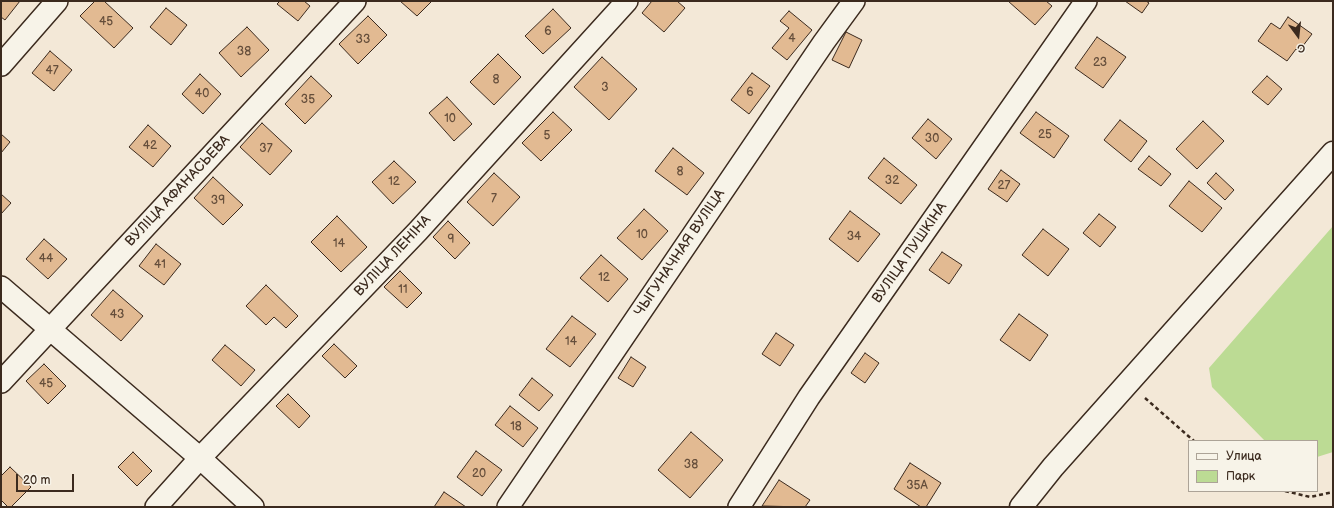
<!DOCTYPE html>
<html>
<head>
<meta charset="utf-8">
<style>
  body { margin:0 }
  #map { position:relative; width:1334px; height:508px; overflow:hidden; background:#f3e8d7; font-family:"Balsamiq Sans",sans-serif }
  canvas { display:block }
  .frame { position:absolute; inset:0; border:2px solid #3b2a1e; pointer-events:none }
  .legend { position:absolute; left:1188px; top:440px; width:130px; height:52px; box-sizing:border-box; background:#f7f3e8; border:1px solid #aca397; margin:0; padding:5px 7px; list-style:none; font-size:12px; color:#3b2a1e }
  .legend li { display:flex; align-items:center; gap:8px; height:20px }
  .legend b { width:20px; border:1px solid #aca397 }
  .north { position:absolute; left:1278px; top:16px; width:40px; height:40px; -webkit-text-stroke:3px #f7f3e8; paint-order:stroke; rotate:165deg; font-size:11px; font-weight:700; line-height:16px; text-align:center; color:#3b2a1e }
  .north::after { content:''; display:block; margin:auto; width:14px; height:18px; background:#3b2a1e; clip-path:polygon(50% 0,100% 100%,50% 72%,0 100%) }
  .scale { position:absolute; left:16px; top:474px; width:58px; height:18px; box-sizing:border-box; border:2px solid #3b2a1e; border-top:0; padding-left:5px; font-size:12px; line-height:14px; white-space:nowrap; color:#3b2a1e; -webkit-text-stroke:3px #f7f3e8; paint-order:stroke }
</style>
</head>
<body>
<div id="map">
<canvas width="1334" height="508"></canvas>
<div class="frame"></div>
<ul class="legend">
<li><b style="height:5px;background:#f7f3e8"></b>Улица</li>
<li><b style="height:11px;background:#bcdb94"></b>Парк</li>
</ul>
<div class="north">С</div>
<div class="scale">20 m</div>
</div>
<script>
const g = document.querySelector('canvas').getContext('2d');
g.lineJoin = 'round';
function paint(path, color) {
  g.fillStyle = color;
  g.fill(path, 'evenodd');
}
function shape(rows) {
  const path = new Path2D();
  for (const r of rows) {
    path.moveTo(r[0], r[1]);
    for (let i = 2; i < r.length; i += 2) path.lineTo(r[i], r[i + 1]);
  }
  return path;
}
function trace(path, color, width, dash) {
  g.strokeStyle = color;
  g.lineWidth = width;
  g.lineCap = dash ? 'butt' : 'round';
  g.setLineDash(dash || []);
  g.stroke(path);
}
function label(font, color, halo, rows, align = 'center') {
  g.font = font + ' "Balsamiq Sans",sans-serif';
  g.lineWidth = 3;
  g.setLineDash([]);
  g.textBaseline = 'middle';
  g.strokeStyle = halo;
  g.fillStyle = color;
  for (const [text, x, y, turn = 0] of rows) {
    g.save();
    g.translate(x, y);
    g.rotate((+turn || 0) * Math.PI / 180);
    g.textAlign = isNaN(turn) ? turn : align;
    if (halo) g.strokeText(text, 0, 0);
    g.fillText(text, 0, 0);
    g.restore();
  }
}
paint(shape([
  [1333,226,1333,452,1317,457,1317,441,1265,441,1212,387,1209,368]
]), '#bcdb94');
const building = shape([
  [1,1,20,1,5,20,1,17,1,1],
  [95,1,104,1,133,28,114,48,80,16,95,1],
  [280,1,304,1,310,6,298,21,277,4,280,1],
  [400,1,432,1,417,16,400,1],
  [652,1,677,1,685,8,664,32,642,13,652,1],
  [1008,1,1046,1,1052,6,1035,25,1008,1],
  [1125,1,1146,1,1149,3,1142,13,1125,1],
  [166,8,187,25,171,45,150,27,166,8],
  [553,9,571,28,543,54,525,36,553,9],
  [789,11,812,30,787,60,772,48,789,28,780,21,789,11],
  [368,16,387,35,358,64,339,44,368,16],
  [1288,17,1312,34,1299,51,1296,49,1287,61,1258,41,1271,23,1280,29,1288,17],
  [247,27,269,50,241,77,219,53,247,27],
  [846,32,862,40,849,68,832,60,846,32],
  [1097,37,1126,57,1103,88,1075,68,1097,37],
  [50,51,72,70,54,91,32,73,50,51],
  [498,54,521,77,494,105,470,82,498,54],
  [602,57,637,89,609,120,574,87,602,57],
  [752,73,770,86,749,114,731,100,752,73],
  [200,74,221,94,203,114,182,94,200,74],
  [311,76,332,96,305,124,285,104,311,76],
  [1267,76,1282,89,1268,105,1252,92,1267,76],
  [447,97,472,124,454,141,429,113,447,97],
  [553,112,572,130,541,161,522,143,553,112],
  [1036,112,1069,136,1054,158,1020,133,1036,112],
  [928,119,952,139,936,159,912,138,928,119],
  [1120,120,1147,141,1131,162,1104,140,1120,120],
  [1203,121,1224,141,1197,169,1176,149,1203,121],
  [262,123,292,151,270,175,240,147,262,123],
  [148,125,171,146,153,167,129,147,148,125],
  [1,134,10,142,1,153,1,134],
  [673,148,704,173,687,195,655,171,673,148],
  [1149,156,1171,174,1161,186,1138,169,1149,156],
  [884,158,917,185,901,204,868,178,884,158],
  [394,161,416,182,393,204,372,182,394,161],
  [1001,170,1020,184,1007,202,988,189,1001,170],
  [494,173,520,197,493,226,467,202,494,173],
  [1216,173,1234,190,1225,200,1207,183,1216,173],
  [213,177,243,205,223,225,194,198,213,177],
  [1189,181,1222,208,1202,232,1169,206,1189,181],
  [1,194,11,203,1,214,1,194],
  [644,209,668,231,642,260,617,238,644,209],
  [850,211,880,234,858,262,829,239,850,211],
  [1099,214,1116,227,1100,247,1083,233,1099,214],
  [337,216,367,247,341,272,311,242,337,216],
  [448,221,470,243,455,259,433,237,448,221],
  [1043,229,1069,249,1048,276,1022,255,1043,229],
  [44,239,67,259,48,279,26,259,44,239],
  [156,244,181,264,164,285,139,266,156,244],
  [942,252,962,265,949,284,929,270,942,252],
  [601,255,628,279,608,302,580,278,601,255],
  [400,271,422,293,407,308,384,287,400,271],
  [266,285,298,316,286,328,274,317,266,325,246,306,266,285],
  [113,290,143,316,121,341,91,315,113,290],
  [1019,314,1048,335,1030,361,1000,340,1019,314],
  [572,316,596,334,570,367,546,349,572,316],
  [776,333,794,345,780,366,762,354,776,333],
  [334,344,357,366,345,378,322,356,334,344],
  [225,345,255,370,241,386,212,360,225,345],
  [865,353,879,363,865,383,851,373,865,353],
  [631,357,646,367,633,387,618,378,631,357],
  [44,364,66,386,48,404,26,381,44,364],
  [532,378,553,395,539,411,519,395,532,378],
  [288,394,310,416,299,428,276,406,288,394],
  [510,406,538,428,523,447,495,425,510,406],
  [691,432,723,460,690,498,658,470,691,432],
  [476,451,502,470,482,496,457,477,476,451],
  [133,452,152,471,137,486,118,467,133,452],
  [910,463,941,483,926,507,921,507,894,489,910,463],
  [10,467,31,487,11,507,8,507,1,500,1,476,10,467],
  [779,480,810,500,805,507,762,506,779,480],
  [444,492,466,507,434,507,444,492]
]);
paint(building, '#e2ba92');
trace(building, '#3b2a1e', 1);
const minor = shape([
  [1,65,57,1],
  [1,287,200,458,253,507],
  [1,382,355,1],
  [156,507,200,458,418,231,627,1],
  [508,507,824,42,854,1],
  [739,507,809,397,1086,1]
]);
const tertiary = shape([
  [1021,507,1053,467,1333,153]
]);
trace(minor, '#3b2a1e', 24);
trace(tertiary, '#3b2a1e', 25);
trace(shape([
  [1145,398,1194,441],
  [1285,491,1310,497,1333,492]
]), '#3b2a1e', 2.5, [4, 3]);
trace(minor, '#f7f3e8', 21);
trace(tertiary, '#f7f3e8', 22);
label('12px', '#654e3b', null, [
  ["45",106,22],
  ["6",548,32],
  ["4",792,39],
  ["33",363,40],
  ["38",244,52],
  ["23",1100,63],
  ["47",52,71],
  ["8",496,80],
  ["3",605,88],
  ["6",750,93],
  ["40",202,94],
  ["35",308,100],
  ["10",450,119],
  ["25",1045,135],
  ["5",547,136],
  ["30",932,139],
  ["42",150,146],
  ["37",266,149],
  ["8",680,172],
  ["32",892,181],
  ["12",394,182],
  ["27",1004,186],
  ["7",494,199],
  ["39",218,201],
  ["10",642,235],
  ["34",854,237],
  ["9",451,240],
  ["14",339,244],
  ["44",46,259],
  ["41",160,265],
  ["12",604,278],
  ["11",403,290],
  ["43",117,315],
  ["14",571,342],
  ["45",46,384],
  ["18",516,427],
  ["38",691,465],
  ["20",479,474],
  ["35А",917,486]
]);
label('14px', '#3b2a1e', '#f7f3e8', [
  ["ВУЛІЦА АФАНАСЬЕВА",178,191,-47],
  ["ЧЫГУНАЧНАЯ ВУЛІЦА",680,253,-56],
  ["ВУЛІЦА ПУШКІНА",910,253,-55],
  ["ВУЛІЦА ЛЕНІНА",393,256,-47]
]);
</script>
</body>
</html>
